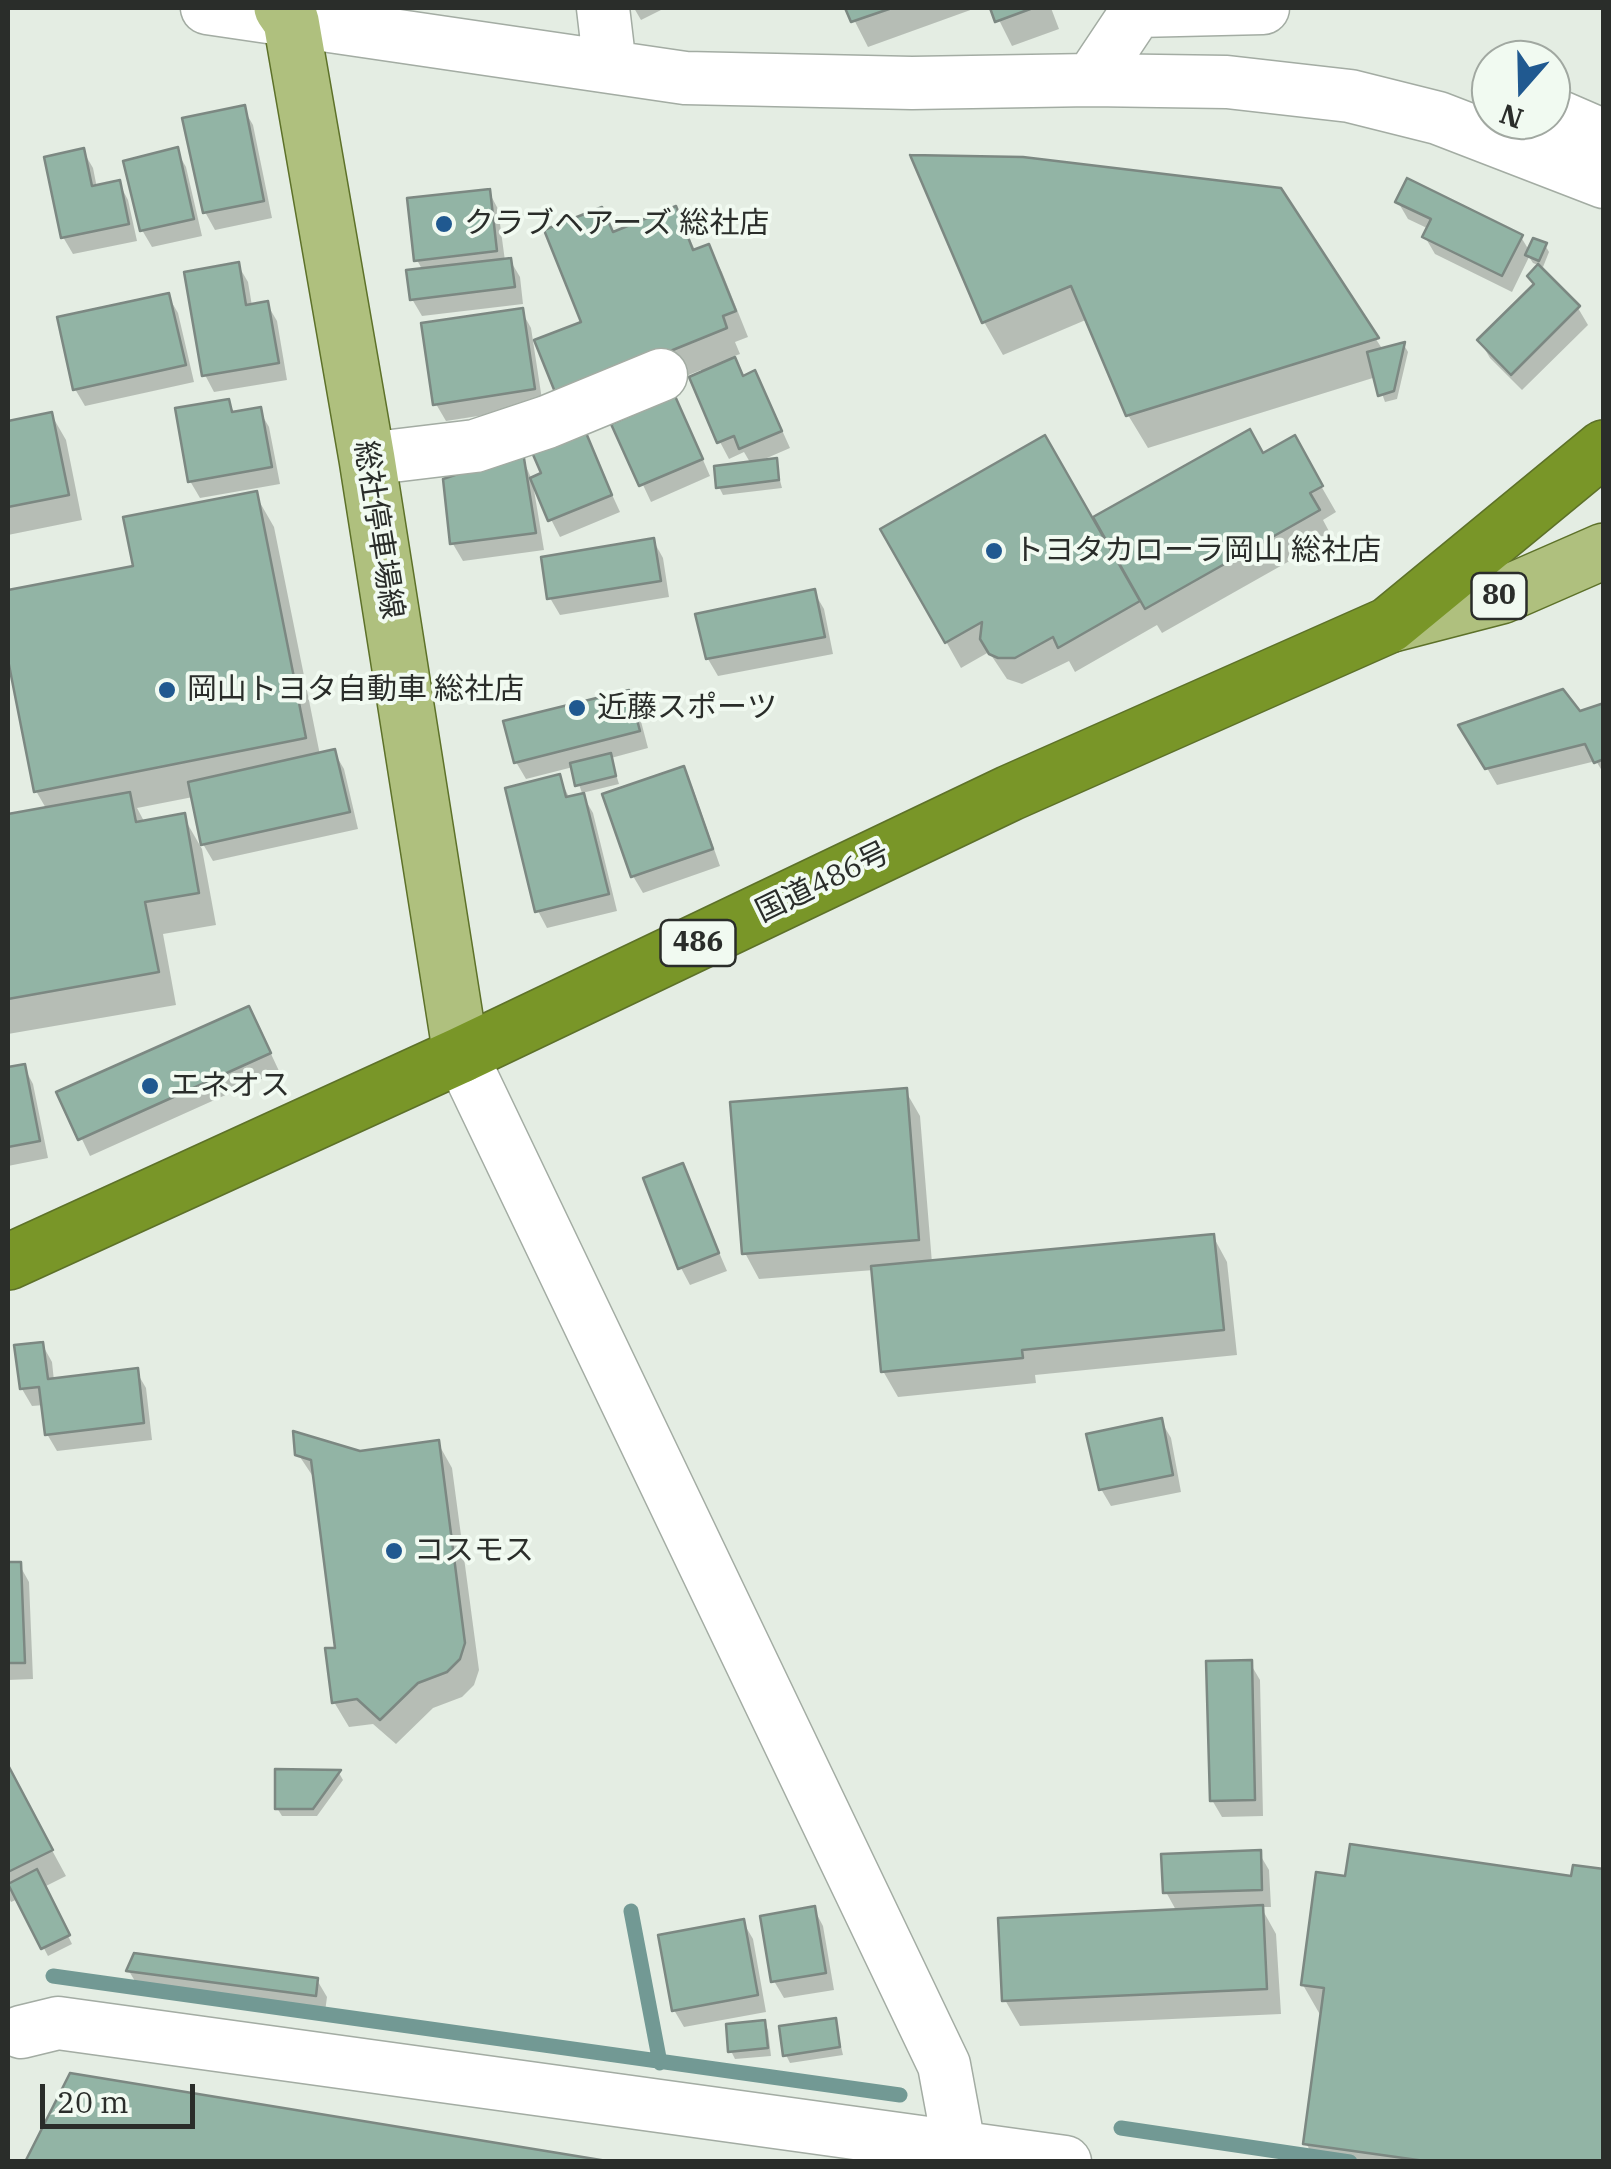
<!DOCTYPE html>
<html>
<head>
<meta charset="utf-8">
<style>
  body { margin:0 }
  #map { position:relative; width:1611px; height:2169px; overflow:hidden; background:#e4ede3; font-family:"IBM Plex Serif",serif }
  canvas { display:block }
  .frame { position:absolute; inset:0; border:10px solid #2a2d2a; pointer-events:none }
  .north { position:absolute; left:1471px; top:40px; width:100px; height:100px; box-sizing:border-box; background:#f1faf1; border:2px solid #a1a8a1; border-radius:50%; rotate:200deg; font-size:28px; font-weight:700; line-height:40px; text-align:center; color:#2a2d2a }
  .north::after { content:''; display:block; margin:auto; width:35px; height:45px; background:#205990; clip-path:polygon(50% 0,100% 100%,50% 72%,0 100%) }
  .scale { position:absolute; left:40px; top:2084px; width:155px; height:45px; box-sizing:border-box; border:5px solid #2a2d2a; border-top:0; padding-left:12px; font-size:30px; line-height:35px; white-space:nowrap; color:#2a2d2a; -webkit-text-stroke:8px #f1faf1; paint-order:stroke }
</style>
</head>
<body>
<div id="map">
<canvas width="1611" height="2169"></canvas>
<div class="frame"></div>
<div class="north">N</div>
<div class="scale">20 m</div>
</div>
<script>
const g = document.querySelector('canvas').getContext('2d');
g.lineJoin = 'round';
function paint(path, color) {
  g.fillStyle = color;
  g.fill(path, 'evenodd');
}
function shape(rows) {
  const path = new Path2D();
  for (const r of rows) {
    path.moveTo(r[0], r[1]);
    for (let i = 2; i < r.length; i += 2) path.lineTo(r[i], r[i + 1]);
  }
  return path;
}
function trace(path, color, width, dash) {
  g.strokeStyle = color;
  g.lineWidth = width;
  g.lineCap = dash ? 'butt' : 'round';
  g.setLineDash(dash || []);
  g.stroke(path);
}
function label(font, color, halo, rows, align = 'center') {
  g.font = font + ' "IBM Plex Serif","Noto Sans JP",serif';
  g.lineWidth = 8;
  g.setLineDash([]);
  g.textBaseline = 'middle';
  g.strokeStyle = halo;
  g.fillStyle = color;
  for (const [text, x, y, turn = 0] of rows) {
    g.save();
    g.translate(x, y);
    g.rotate((+turn || 0) * Math.PI / 180);
    g.textAlign = isNaN(turn) ? turn : align;
    if (halo) g.strokeText(text, 0, 0);
    g.fillText(text, 0, 0);
    g.restore();
  }
}
paint(shape([
  [634,8,665,8,641,20],
  [848,8,976,8,868,47],
  [993,8,1051,8,1059,29,1012,46],
  [243,108,253,125,272,218,215,230,205,212],
  [176,150,186,167,202,236,152,247,142,230],
  [83,151,93,168,97,188,119,183,128,200,137,241,73,254,63,237],
  [914,158,1279,190,1383,350,1404,345,1408,352,1397,399,1385,402,1376,377,1148,448,1128,415,1088,319,1003,355,984,322],
  [489,192,498,209,505,261,510,260,520,277,523,304,422,316,412,299,423,271,417,260],
  [1398,202,1521,237,1530,252,1545,245,1549,252,1543,267,1533,263,1529,257,1512,292,1435,254,1425,237,1429,229,1408,219],
  [675,209,696,252,708,247,722,272,748,337,735,342,740,354,732,357,744,378,764,390,790,448,760,461,775,461,782,488,723,495,719,487,751,464,744,452,729,459,720,442,701,370,574,421,601,210,615,234],
  [238,265,248,282,252,306,267,304,277,321,287,380,214,392,205,375],
  [168,296,178,313,194,382,85,406,75,389],
  [1578,308,1588,325,1522,390,1490,358,1480,341],
  [521,310,531,328,543,406,446,421,436,404],
  [228,401,235,414,259,410,269,427,280,484,200,498,190,481],
  [51,414,66,440,82,520,8,535,8,423],
  [684,416,710,476,651,502,615,425],
  [583,431,620,512,560,537,533,484,544,550,463,561,453,544,521,455,532,480,544,475],
  [1249,432,1263,456,1294,439,1336,512,1323,520,1332,537,1162,633,1157,625,1075,672,1069,661,1022,684,1007,679,989,652,961,668,883,530,1092,521],
  [255,494,274,527,320,755,334,752,344,769,358,829,213,861,203,844,193,797,137,808,145,823,183,816,202,849,216,925,163,934,176,1005,8,1034,8,817,47,810,36,791,8,647,8,593,136,568],
  [653,540,663,558,669,597,560,615,550,598],
  [814,592,824,609,833,654,718,676,708,659],
  [628,692,638,710,648,748,611,758,619,784,582,793,573,767,526,779,516,762],
  [1604,706,1604,774,1596,761,1497,785,1462,726,1579,714],
  [682,769,692,786,720,866,643,893,633,876],
  [559,777,570,799,583,796,593,813,617,911,547,928,538,911],
  [258,1026,279,1071,90,1156,60,1093],
  [24,1067,33,1084,48,1158,8,1166,8,1070],
  [905,1090,920,1116,932,1263,1213,1236,1227,1262,1237,1355,1035,1375,1036,1383,898,1397,883,1371,874,1270,759,1279,745,1253],
  [682,1166,727,1271,690,1285,681,1268],
  [42,1344,52,1362,54,1381,136,1371,146,1388,152,1440,57,1451,47,1434,44,1405,32,1406,22,1389],
  [1161,1421,1171,1438,1181,1492,1111,1506,1101,1489],
  [438,1443,452,1468,479,1670,474,1685,462,1697,433,1708,396,1744,373,1724,349,1727,334,1702,338,1650,316,1481,298,1454,360,1454],
  [19,1564,29,1582,33,1679,8,1680,8,1565],
  [1250,1663,1260,1680,1263,1816,1222,1817,1212,1800],
  [8,1696,10,1701,10,1773,66,1876,44,1887,72,1944,48,1956,18,1899,11,1902,8,1896],
  [277,1772,339,1773,343,1780,317,1816,282,1816,277,1808],
  [1259,1853,1269,1870,1271,1907,1261,1907,1276,1934,1281,2014,1020,2026,1005,2000,1177,1912,1166,1892],
  [1347,1878,1573,1879,1604,2162,1316,2162,1306,2143,1322,2018,1303,1985],
  [814,1909,823,1926,834,1990,784,1998,774,1981],
  [743,1922,753,1939,766,2012,684,2027,674,2010],
  [129,1971,317,1980,327,1997,325,2012,139,1988],
  [835,2020,843,2055,790,2063,786,2055],
  [764,2022,768,2030,771,2056,735,2059,731,2051]
]), '#0003');
trace(shape([
  [631,1911,660,2063],
  [53,1976,900,2095],
  [1121,2128,1350,2162]
]), '#729994', 15);
const building = shape([
  [845,8,892,8,851,22,845,8],
  [990,8,1033,8,995,22,990,8],
  [245,105,264,201,203,213,182,118,245,105],
  [178,147,194,219,140,231,123,161,178,147],
  [84,148,92,186,120,180,129,224,61,238,44,157,84,148],
  [910,155,1023,157,1281,188,1379,338,1126,416,1071,286,982,323,910,155],
  [1407,178,1523,235,1502,276,1422,237,1431,219,1395,202,1407,178],
  [490,189,497,251,414,261,407,198,490,189],
  [676,206,693,250,709,244,736,311,723,316,727,328,557,397,534,340,581,322,544,230,602,207,613,232,676,206],
  [1533,238,1547,243,1539,261,1525,255,1533,238],
  [511,258,515,287,410,300,406,270,511,258],
  [239,262,246,305,268,301,279,363,202,376,184,272,239,262],
  [1538,264,1580,306,1511,375,1477,340,1534,284,1527,276,1538,264],
  [169,293,186,365,73,390,57,317,169,293],
  [523,308,535,389,433,405,421,323,523,308],
  [1405,342,1394,391,1378,396,1367,352,1405,342],
  [735,357,743,376,755,370,782,431,739,449,734,436,717,443,689,377,735,357],
  [675,396,703,459,639,486,611,424,675,396],
  [229,399,232,412,261,407,272,467,188,482,175,408,229,399],
  [52,412,69,495,8,507,8,421,52,412],
  [584,428,612,495,548,521,530,478,541,473,531,450,584,428],
  [1250,429,1263,453,1295,435,1323,486,1310,493,1320,510,1145,609,1093,517,1250,429],
  [1045,435,1140,601,1058,648,1053,637,1015,658,998,658,989,654,980,639,982,622,945,643,880,529,1045,435],
  [523,452,536,533,450,544,443,479,523,452],
  [777,458,779,480,716,488,714,466,777,458],
  [257,491,306,738,34,792,8,660,8,590,133,566,123,517,257,491],
  [654,538,661,581,547,599,541,557,654,538],
  [815,589,825,637,706,659,695,614,815,589],
  [1563,689,1580,711,1604,703,1604,759,1594,763,1585,744,1485,769,1458,725,1563,689],
  [629,690,640,731,514,763,503,721,629,690],
  [335,749,350,812,201,845,188,782,335,749],
  [611,753,616,776,575,786,570,763,611,753],
  [684,766,713,849,631,877,602,794,684,766],
  [560,774,566,797,584,793,609,894,535,912,505,788,560,774],
  [130,792,136,822,185,813,199,893,145,902,159,972,8,999,8,814,130,792],
  [249,1006,271,1053,78,1140,56,1092,249,1006],
  [25,1064,40,1141,8,1147,8,1067,25,1064],
  [907,1088,919,1240,742,1254,730,1102,907,1088],
  [683,1163,719,1253,678,1269,643,1178,683,1163],
  [1214,1234,1224,1330,1022,1350,1023,1358,881,1372,871,1266,1214,1234],
  [43,1342,48,1379,138,1368,144,1423,45,1435,39,1387,20,1389,14,1345,43,1342],
  [1162,1418,1173,1475,1099,1490,1086,1434,1162,1418],
  [293,1431,360,1451,439,1440,465,1643,460,1659,447,1672,418,1683,380,1720,357,1699,332,1703,325,1648,335,1648,311,1460,295,1455,293,1431],
  [8,1562,21,1562,25,1663,8,1663,8,1562],
  [1252,1660,1255,1800,1210,1801,1206,1661,1252,1660],
  [8,1765,53,1850,8,1872,8,1765],
  [275,1769,341,1770,313,1809,275,1809,275,1769],
  [1350,1844,1571,1876,1573,1865,1604,1869,1604,2162,1432,2162,1303,2144,1324,1988,1301,1985,1316,1872,1345,1876,1350,1844],
  [1261,1850,1262,1890,1163,1893,1161,1854,1261,1850],
  [37,1869,70,1935,41,1949,8,1884,37,1869],
  [1263,1905,1267,1989,1002,2001,998,1918,1263,1905],
  [815,1906,826,1973,771,1982,760,1916,815,1906],
  [744,1919,758,1995,672,2011,658,1935,744,1919],
  [134,1953,318,1978,316,1996,126,1971,134,1953],
  [836,2018,840,2047,783,2056,779,2026,836,2018],
  [765,2020,768,2048,728,2052,726,2024,765,2020],
  [70,2073,613,2162,25,2162,70,2073]
]);
paint(building, '#92b4a5');
trace(building, '#7c8882', 2.5);
const minor = shape([
  [207,8,685,78,912,83,1091,80,1227,82,1350,96,1438,118,1604,182],
  [603,8,610,67],
  [1091,80,1137,11,1263,8],
  [1551,113,1604,136],
  [367,459,475,446,547,422,661,375],
  [461,1055,944,2065,959,2146,956,2162],
  [21,2032,58,2023,1065,2162]
]);
const major = shape([
  [282,8,291,21,367,459,461,1055],
  [1389,625,1501,596,1604,551]
]);
const highway = shape([
  [8,1262,461,1055,1010,793,1389,625,1604,448]
]);
trace(minor, '#a3aca3', 55);
trace(major, '#5d7129', 58);
trace(highway, '#5d7129', 58);
trace(minor, '#fff', 52);
trace(major, '#afc07e', 55);
trace(highway, '#799628', 55);
for (const [x, y, r, color] of [
  [444,224,10,"#205990"],
  [994,551,10,"#205990"],
  [167,690,10,"#205990"],
  [577,708,10,"#205990"],
  [150,1086,10,"#205990"],
  [394,1551,10,"#205990"]
]) {
  const dot = new Path2D();
  dot.arc(x, y, r, 0, 2 * Math.PI);
  g.fillStyle = color;
  g.fill(dot);
  trace(dot, '#f1faf1', 4);
}
for (const [x, y, w] of [
  [1499,596,55],
  [698,943,75]
]) {
  const box = new Path2D();
  box.roundRect(x - w / 2, y - 23, w, 46, 8);
  g.fillStyle = '#f1faf1';
  g.fill(box);
  trace(box, '#2a2d2a', 2.5);
}
label('bold 28px', '#2a2d2a', null, [
  ["80",1499,596],
  ["486",698,943]
]);
label('30px', '#2a2d2a', '#f1faf1', [
  ["クラブヘアーズ 総社店",464,224],
  ["トヨタカローラ岡山 総社店",1014,551],
  ["岡山トヨタ自動車 総社店",187,690],
  ["近藤スポーツ",597,708],
  ["エネオス",170,1086],
  ["コスモス",414,1551]
], 'left');
label('30px', '#2a2d2a', '#f1faf1', [
  ["総社停車場線",378,530,81],
  ["国道486号",823,883,-26]
]);
</script>
</body>
</html>
